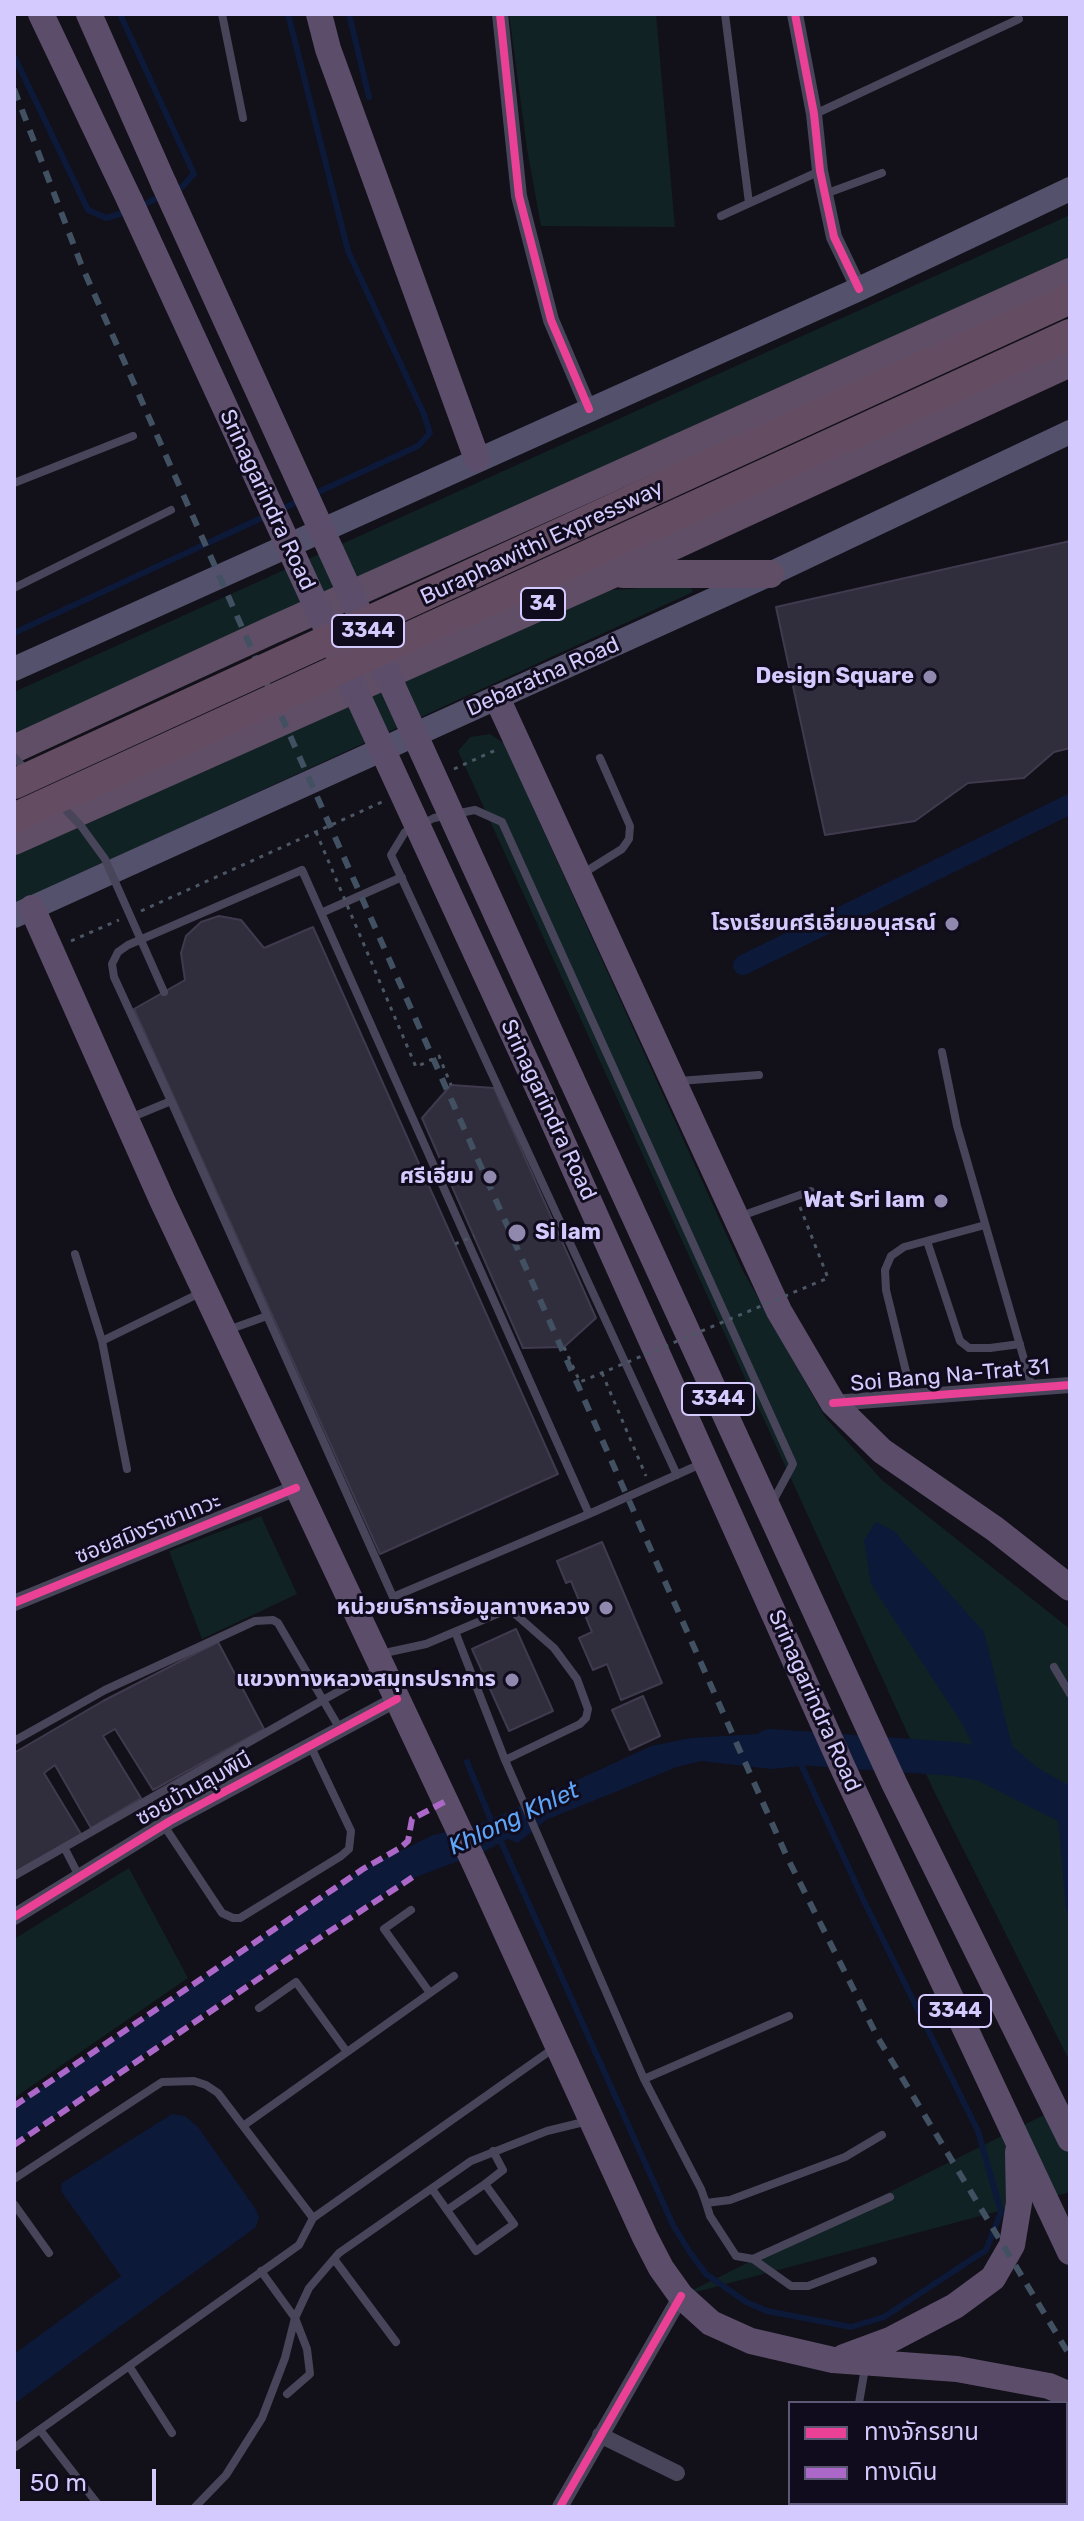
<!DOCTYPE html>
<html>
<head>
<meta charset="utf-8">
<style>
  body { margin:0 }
  #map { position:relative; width:1084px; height:2521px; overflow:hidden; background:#121019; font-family:Rubik,"Noto Sans Thai",sans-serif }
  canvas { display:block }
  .frame { position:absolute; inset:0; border:16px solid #d4cafd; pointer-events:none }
  .legend { position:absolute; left:788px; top:2401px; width:280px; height:104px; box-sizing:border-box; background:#100c1d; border:2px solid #5e5877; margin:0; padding:10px 14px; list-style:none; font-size:24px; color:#d4cafd }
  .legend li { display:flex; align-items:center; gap:16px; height:40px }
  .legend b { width:40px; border:2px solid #5e5877 }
  .scale { position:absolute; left:16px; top:2469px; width:140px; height:36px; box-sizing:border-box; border:4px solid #d4cafd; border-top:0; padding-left:10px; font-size:24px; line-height:28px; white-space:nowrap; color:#d4cafd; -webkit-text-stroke:6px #100c1d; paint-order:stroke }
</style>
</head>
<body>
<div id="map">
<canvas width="1084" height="2521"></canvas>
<div class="frame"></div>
<ul class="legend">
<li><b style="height:10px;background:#ea4096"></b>ทางจักรยาน</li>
<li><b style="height:10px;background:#ac68c9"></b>ทางเดิน</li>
</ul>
<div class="scale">50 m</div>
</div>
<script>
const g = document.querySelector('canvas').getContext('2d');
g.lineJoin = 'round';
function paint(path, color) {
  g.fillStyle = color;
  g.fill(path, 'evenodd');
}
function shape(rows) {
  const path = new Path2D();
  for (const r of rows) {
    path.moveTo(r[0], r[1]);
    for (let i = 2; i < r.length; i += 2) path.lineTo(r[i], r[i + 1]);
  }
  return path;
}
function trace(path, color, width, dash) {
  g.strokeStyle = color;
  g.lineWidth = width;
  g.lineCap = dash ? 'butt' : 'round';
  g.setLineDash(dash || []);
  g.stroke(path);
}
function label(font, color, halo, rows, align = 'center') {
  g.font = font + ' Rubik,"Noto Sans Thai",sans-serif';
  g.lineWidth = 6;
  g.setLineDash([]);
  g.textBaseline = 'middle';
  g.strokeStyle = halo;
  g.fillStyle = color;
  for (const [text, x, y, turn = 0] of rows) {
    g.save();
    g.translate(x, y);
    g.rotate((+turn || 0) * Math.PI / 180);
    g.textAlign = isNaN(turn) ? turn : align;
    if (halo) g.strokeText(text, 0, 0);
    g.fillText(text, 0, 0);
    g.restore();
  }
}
paint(shape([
  [509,14,656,14,675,227,541,226,527,149],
  [1070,215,1070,258,14,737,14,692],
  [690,585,693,592,14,904,14,848,596,591],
  [490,734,508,746,535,812,742,1269,825,1417,882,1480,1070,1629,1070,2062,933,1789,458,751,470,737],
  [261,1516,297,1594,202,1639,169,1551],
  [129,1868,188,1978,14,2098,14,1939],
  [1070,2102,1070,2192,681,2296]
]), '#102224');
paint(shape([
  [876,1522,894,1531,984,1632,1012,1746,1038,1768,1070,1786,1070,1920,1066,1908,1058,1818,995,1787,961,1722,871,1584,864,1540],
  [809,1731,821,1764,771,1769,701,1761,677,1767,546,1820,518,1843,508,1839,485,1851,416,1877,380,1896,285,1957,14,2144,14,2106,363,1869,433,1835,479,1824,501,1815,651,1746,691,1738],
  [172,2114,185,2116,198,2127,255,2208,259,2217,256,2227,14,2404,14,2354,121,2276,61,2191,62,2183]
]), '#0d1938');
trace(shape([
  [120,14,194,174,182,187,174,191],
  [288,14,348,251,423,412,430,433,418,446,314,494],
  [349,14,369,97],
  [14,56,88,210,106,218,127,212],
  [141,206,163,195],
  [278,511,301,500],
  [14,633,268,515],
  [467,1762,493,1825],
  [498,1835,673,2225,689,2251,706,2274,746,2302,767,2311,851,2327,884,2317,986,2250,1001,2212,978,2131,863,1899,799,1760]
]), '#0d1938', 6);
trace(shape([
  [743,965,1070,804]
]), '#0d1938', 20);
trace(shape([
  [770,1746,955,1759,983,1764,1070,1808]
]), '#0d1938', 34);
const building = shape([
  [1070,541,1070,748,1054,752,1024,778,968,783,915,821,825,835,776,607,1070,541],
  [219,916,241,920,264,948,313,927,558,1474,380,1554,134,1009,185,980,181,953,186,936,201,922,219,916],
  [451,1085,494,1088,596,1318,564,1347,523,1348,422,1118,451,1085],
  [602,1542,662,1683,621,1700,607,1664,593,1670,579,1638,592,1632,571,1581,566,1583,557,1561,602,1542],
  [516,1629,553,1711,509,1731,472,1649,516,1629],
  [218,1642,264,1729,153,1790,115,1729,103,1736,141,1798,91,1828,55,1765,44,1773,81,1834,14,1873,14,1753,103,1701,218,1642],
  [643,1696,660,1736,630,1750,612,1710,643,1696]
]);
paint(building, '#302d3c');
trace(building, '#403a4e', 2);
trace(shape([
  [454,769,498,749],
  [141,911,382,802],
  [71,941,119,920],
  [800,1207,828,1278],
  [602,1373,646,1476]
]), '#4c5765', 3, [4, 6]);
trace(shape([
  [222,14,243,118],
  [725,14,749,203],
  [815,114,1019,19],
  [825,194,882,173],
  [721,216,820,171],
  [14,483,133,436],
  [14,588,171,510],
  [582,874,622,849,629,839,630,826,600,758],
  [321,913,402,877],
  [942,1052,957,1126,1032,1387],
  [679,1081,759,1075],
  [171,1101,393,1597,589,1514],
  [130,1118,171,1101,114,977,112,964,118,952,128,945,302,870,589,1514,703,1463],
  [741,1216,811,1191],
  [927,1241,960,1341,969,1348,990,1348,1020,1344],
  [75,1254,102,1341,200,1293],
  [228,1330,267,1316],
  [102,1341,127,1469],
  [912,1396,886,1290,885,1270,891,1256,904,1247,985,1225],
  [677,1475,391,855,405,832,434,818,475,810,502,822,793,1464,771,1505],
  [380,1654,426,1644,504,1611,514,1613,554,1648,577,1679,588,1709,586,1718,580,1724,505,1760,456,1634],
  [1054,1667,1070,1694],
  [340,1729,323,1700,381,1668],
  [14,1741,105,1690,255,1621,273,1620,278,1623,323,1700,14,1876],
  [505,1760,644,2079,701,2189,706,2203,730,2200,845,2157,882,2135],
  [147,1800,222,1913,233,1918,240,1918,341,1856,349,1849,351,1831,310,1745],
  [65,1849,80,1878],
  [411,1910,384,1929,430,1993],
  [259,2008,296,1982,347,2052],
  [644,2079,789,2016],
  [243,2126,454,1976],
  [14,2179,162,2082,194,2081,206,2085,218,2093,313,2218,554,2048],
  [432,2189,476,2251,514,2224,485,2184,503,2170,493,2151],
  [706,2203,710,2216,736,2256,753,2259,890,2197],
  [14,2204,49,2253],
  [447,2210,485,2184],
  [334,2259,396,2342],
  [753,2259,791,2286,808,2286,873,2261],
  [261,2271,295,2318,307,2349,310,2374,287,2394],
  [129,2366,172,2433],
  [859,2403,865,2368],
  [40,2430,100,2507],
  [14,2448,299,2245,313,2218],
  [195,2507,226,2475,262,2418,285,2358,295,2318,309,2288,339,2253,471,2161,547,2131,588,2121]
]), '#48455a', 8);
trace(shape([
  [500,14,519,196,551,320,589,409],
  [795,14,814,114,820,171,834,237,859,289],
  [833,1403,1070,1385],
  [14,1603,296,1488],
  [14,1917,170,1821,397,1699],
  [1066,2434,1070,2431],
  [600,2435,677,2473],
  [560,2507,681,2296],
  [959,2507,964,2503]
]), '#48455a', 16);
trace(shape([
  [14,669,859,289,1070,189],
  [14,916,770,574,1070,432]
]), '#54516c', 24);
trace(shape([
  [41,14,130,201],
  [89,14,164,184],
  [319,14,328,49,477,459],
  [497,698,779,1311,833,1403,882,1451,995,1529,1070,1588],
  [32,908,162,1200,475,1864,645,2237,661,2268,681,2296,711,2323,751,2341,833,2360,957,2369,1049,2386,1070,2395],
  [571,1078,894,1783,1070,2139],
  [540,1092,843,1768,1070,2252],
  [844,2357,890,2340,955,2306,993,2278,1012,2245,1019,2203,1018,2152]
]), '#5c4e6b', 26);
trace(shape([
  [623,574,770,574],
  [14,749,272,630,1070,272],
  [14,841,613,574,1070,363]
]), '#604e66', 28);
trace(shape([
  [14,89,81,264,787,1857,878,2038,1070,2356]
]), '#415162', 6, [12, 10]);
trace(shape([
  [316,832,416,1067,439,1056,451,1085],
  [455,1244,474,1236],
  [564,1347,580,1382,828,1278]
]), '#4c5765', 3, [4, 6]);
trace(shape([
  [14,757,27,771],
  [59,803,81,826,105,859,164,992]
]), '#48455a', 8);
trace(shape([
  [164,184,571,1078],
  [130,201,540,1092]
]), '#5c4e6b', 26);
trace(shape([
  [14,784,1070,299],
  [14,818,1070,334]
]), '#644d62', 30);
trace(shape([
  [14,2106,363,1869,400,1848,408,1841,412,1819,446,1801],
  [14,2145,298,1952,416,1875]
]), '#ac68c9', 6, [12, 6]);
trace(shape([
  [500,14,519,196,551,320,589,409],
  [795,14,814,114,820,171,834,237,859,289],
  [833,1403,1070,1385],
  [14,1603,296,1488],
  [14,1917,170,1821,397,1699],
  [560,2507,681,2296]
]), '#ea4096', 8);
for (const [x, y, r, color] of [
  [930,677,8,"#9089ad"],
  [952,924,8,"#9089ad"],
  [490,1177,8,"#9089ad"],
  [941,1201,8,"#9089ad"],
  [517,1233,10,"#9089ad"],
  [606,1608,8,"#9089ad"],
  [512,1680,8,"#9089ad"]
]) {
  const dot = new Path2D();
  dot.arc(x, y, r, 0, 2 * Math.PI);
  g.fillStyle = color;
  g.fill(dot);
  trace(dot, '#100c1d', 3);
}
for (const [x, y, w] of [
  [543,604,44],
  [368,631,72],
  [718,1399,72],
  [955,2011,72]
]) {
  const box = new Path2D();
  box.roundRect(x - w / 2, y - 16, w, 32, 6);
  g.fillStyle = '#100c1d';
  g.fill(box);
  trace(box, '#d4cafd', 2);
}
label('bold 20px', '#d4cafd', null, [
  ["34",543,604],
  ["3344",368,631],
  ["3344",718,1399],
  ["3344",955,2011]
]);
label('22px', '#d4cafd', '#100c1d', [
  ["Srinagarindra Road",267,500,65],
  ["Buraphawithi Expressway",542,543,-25],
  ["Debaratna Road",543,677,-24],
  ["Srinagarindra Road",548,1110,65],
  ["Soi Bang Na-Trat 31",950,1376,-5],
  ["ซอยสมิงราชาเทวะ",148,1529,-22],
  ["Srinagarindra Road",814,1701,66],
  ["ซอยบ้านลุมพินี",194,1789,-29]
]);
label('bold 22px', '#d4cafd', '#100c1d', [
  ["Design Square",914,677],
  ["โรงเรียนศรีเอี่ยมอนุสรณ์",936,924],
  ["ศรีเอี่ยม",474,1177],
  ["Wat Sri Iam",925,1201],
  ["Si Iam",535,1233,"left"],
  ["หน่วยบริการข้อมูลทางหลวง",590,1608],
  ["แขวงทางหลวงสมุทรปราการ",496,1680]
], 'right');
label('italic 24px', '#5ea4f8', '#100c1d', [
  ["Khlong Khlet",514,1819,-25]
]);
</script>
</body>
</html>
